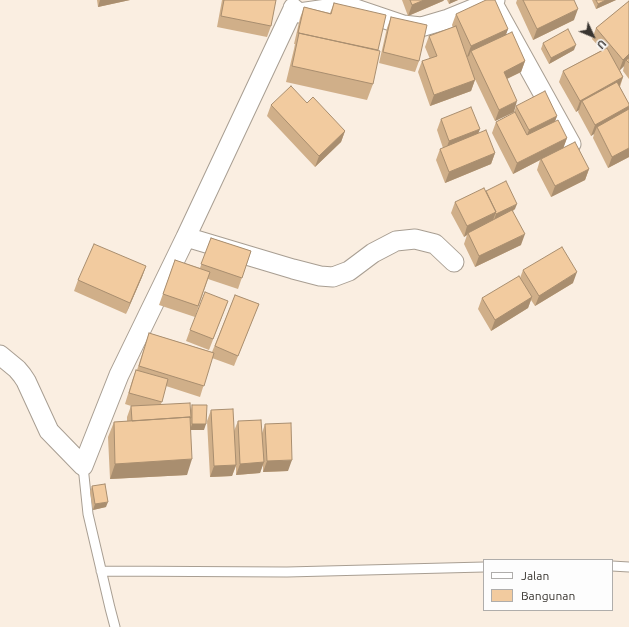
<!DOCTYPE html>
<html>
<head>
<meta charset="utf-8">
<style>
  body { margin:0 }
  #map { position:relative; width:629px; height:627px; overflow:hidden; background:#faeee1; font-family:Ubuntu,sans-serif }
  canvas { display:block }
  .legend { position:absolute; left:483px; top:559px; width:130px; height:52px; box-sizing:border-box; background:#fdfdfd; border:1px solid #afadab; margin:0; padding:5px 7px; list-style:none; font-size:12px; color:#393530 }
  .legend li { display:flex; align-items:center; gap:8px; height:20px }
  .legend b { width:20px; border:1px solid #afadab }
  .north { position:absolute; left:573px; top:16px; width:40px; height:40px; -webkit-text-stroke:3px #fdfdfd; paint-order:stroke; rotate:134deg; font-size:11px; font-weight:700; line-height:16px; text-align:center; color:#393530 }
  .north::after { content:''; display:block; margin:auto; width:14px; height:18px; background:#393530; clip-path:polygon(50% 0,100% 100%,50% 72%,0 100%) }
</style>
</head>
<body>
<div id="map">
<canvas width="629" height="627"></canvas>
<ul class="legend">
<li><b style="height:5px;background:#fff"></b>Jalan</li>
<li><b style="height:11px;background:#f2cb9f"></b>Bangunan</li>
</ul>
<div class="north">U</div>
</div>
<script>
const g = document.querySelector('canvas').getContext('2d');
g.lineJoin = 'round';
function shape(rows) {
  const path = new Path2D();
  for (const r of rows) {
    path.moveTo(r[0], r[1]);
    for (let i = 2; i < r.length; i += 2) path.lineTo(r[i], r[i + 1]);
  }
  return path;
}
function trace(path, color, width, dash) {
  g.strokeStyle = color;
  g.lineWidth = width;
  g.lineCap = dash ? 'butt' : 'round';
  g.setLineDash(dash || []);
  g.stroke(path);
}
function paint(path, color) {
  g.fillStyle = color;
  g.fill(path, 'evenodd');
}
const lane = shape([
  [83,466,88,514,110,608,115,627],
  [612,566,629,567],
  [101,571,287,572,484,567]
]);
const street = shape([
  [495,7,571,144],
  [293,8,299,13,347,6,403,25,421,27,448,19,495,0],
  [293,9,186,237,293,269,320,276,333,277,349,271,373,253,396,241,415,239,435,244,454,262],
  [0,355,17,369,22,375,26,381,49,431,83,466,119,375,186,237]
]);
trace(lane, '#a89e92', 11);
trace(street, '#a89e92', 21);
trace(lane, '#fff', 9);
trace(street, '#fff', 19);
paint(shape([
  [97,0,130,0,98,7],
  [222,0,275,0,271,26,267,37,217,27],
  [402,0,444,0,443,1,408,16],
  [447,0,458,0,449,4],
  [517,0,574,0,574,20,533,40,516,3],
  [592,0,616,0,596,9],
  [629,1,629,79,623,71,624,66,620,70,623,77,620,87,629,104,629,157,608,168,593,138,594,134,591,136,578,112,579,110,576,112,559,82,563,71,602,50,592,39,596,28],
  [334,3,377,51,373,84,367,100,286,82,294,49,295,44,294,44,300,18,304,7,330,13],
  [456,14,508,29,506,34,525,61,521,72,507,79,514,112,495,121,475,79,471,91,430,106,418,72,422,61,430,59,425,47,429,36,453,28,452,25],
  [391,17,419,61,415,72,379,63,387,28],
  [543,43,574,50,549,64,541,49],
  [307,103,345,131,341,142,315,167,267,116,271,105],
  [516,106,557,116,555,121,567,138,563,148,589,169,585,180,551,197,537,170,540,160,513,174,492,133,496,122,514,113],
  [441,119,478,133,495,153,491,164,445,183,436,160,440,149,443,148,437,130],
  [486,191,515,209,513,211,521,245,475,267,464,244,467,235,464,237,451,213,455,202],
  [211,238,251,251,238,289,208,279,195,317,159,305,175,260,200,268],
  [146,266,142,277,126,314,74,291,78,280],
  [523,270,573,283,535,306,531,300,528,308,491,331,478,309,482,298,520,278],
  [235,295,259,304,234,366,212,358,200,397,166,386,161,404,191,410,192,405,204,430,191,430,187,475,110,479,108,437,114,422,127,421,127,417,131,406,125,404,132,381,136,370,137,370,149,333,212,352],
  [228,301,209,350,186,341,190,330],
  [211,410,234,431,238,421,262,433,265,424,288,471,263,472,263,464,260,473,236,475,236,466,232,476,210,477,207,421],
  [92,486,106,507,93,510,90,492]
]), '#d0af89');
paint(shape([
  [100,0,130,0,98,7],
  [424,0,444,0,443,1,408,16,412,5],
  [450,0,458,0,449,4],
  [606,0,616,0,596,9,598,4],
  [578,9,574,20,533,40,537,29],
  [508,29,504,40,471,51,469,56,467,57,471,46],
  [576,45,574,50,549,64,551,58],
  [629,54,629,62,626,60,624,66,619,71,623,60],
  [525,61,521,72,500,82,504,72],
  [623,77,619,87,582,101,579,110,576,112,580,101],
  [475,80,471,91,430,106,434,95],
  [517,101,514,112,495,121,499,110],
  [629,106,629,109,626,117,597,127,594,134,591,136,595,125],
  [557,116,553,127,525,141,529,130],
  [480,129,476,140,445,152,449,141],
  [345,131,341,142,315,167,319,156],
  [567,138,563,149,541,159,540,160,513,174,517,163],
  [629,148,629,157,608,168,612,157],
  [495,153,491,164,445,183,449,172],
  [589,169,585,180,551,197,555,186],
  [517,204,515,209,494,220,496,214],
  [496,212,492,223,468,233,467,235,464,237,467,226],
  [525,234,521,245,475,267,479,256],
  [146,266,142,277,126,314,130,303],
  [577,272,573,283,535,306,539,296],
  [532,297,528,308,491,331,495,320],
  [192,424,206,424,204,430,190,430],
  [192,459,187,475,110,479,115,464],
  [292,460,288,471,263,472,267,461],
  [264,462,260,473,236,475,240,464],
  [236,465,232,476,210,477,214,466],
  [108,502,106,507,93,510,95,504]
]), '#a98e6f');
const building = shape([
  [224,0,276,0,271,26,221,16,224,0],
  [410,0,424,0,412,5,410,0],
  [486,0,495,0,508,29,471,46,456,14,486,0],
  [523,0,574,0,578,9,537,29,523,0],
  [596,0,606,0,598,4,596,0],
  [629,1,629,54,623,60,596,28,629,1],
  [334,3,386,15,378,50,298,33,304,7,331,14,334,3],
  [391,17,427,25,419,61,383,52,391,17],
  [456,26,475,80,434,95,422,61,437,56,429,36,456,26],
  [568,29,576,45,551,58,543,43,568,29],
  [512,32,525,61,504,72,517,101,499,110,471,51,512,32],
  [299,33,380,51,373,84,292,66,299,33],
  [607,48,623,77,580,101,563,71,607,48],
  [629,58,629,63,626,60,629,58],
  [617,82,629,104,629,106,595,125,582,101,617,82],
  [291,86,307,103,313,97,345,131,319,156,271,105,291,86],
  [545,91,557,116,529,130,516,106,545,91],
  [471,107,480,129,449,141,441,119,471,107],
  [629,109,629,148,612,157,597,127,629,109],
  [515,112,527,135,558,120,567,138,517,163,496,122,515,112],
  [486,130,495,153,449,172,440,149,486,130],
  [575,142,589,169,555,186,541,159,575,142],
  [506,181,517,204,496,214,495,212,496,212,486,191,506,181],
  [484,188,496,212,467,226,455,202,484,188],
  [512,210,525,234,479,256,468,233,512,210],
  [211,238,251,251,242,278,201,264,211,238],
  [94,244,146,266,130,303,78,280,94,244],
  [562,247,577,272,539,296,523,270,562,247],
  [175,260,210,272,198,306,163,294,175,260],
  [519,276,532,297,495,320,482,298,519,276],
  [205,292,228,301,213,339,190,330,205,292],
  [235,295,259,304,238,356,215,346,235,295],
  [149,333,214,353,204,386,139,366,149,333],
  [136,370,168,379,162,402,129,393,136,370],
  [190,403,191,418,190,418,190,417,132,421,131,406,190,403],
  [192,405,207,405,206,424,192,424,192,405],
  [233,409,236,465,214,466,211,410,233,409],
  [190,417,192,459,115,464,114,422,190,417],
  [261,420,264,462,240,464,238,421,261,420],
  [291,423,292,460,267,461,265,424,291,423],
  [105,484,108,502,95,504,92,486,105,484]
]);
paint(building, '#f2cb9f');
trace(building, '#a98e6f', 1);
</script>
</body>
</html>
